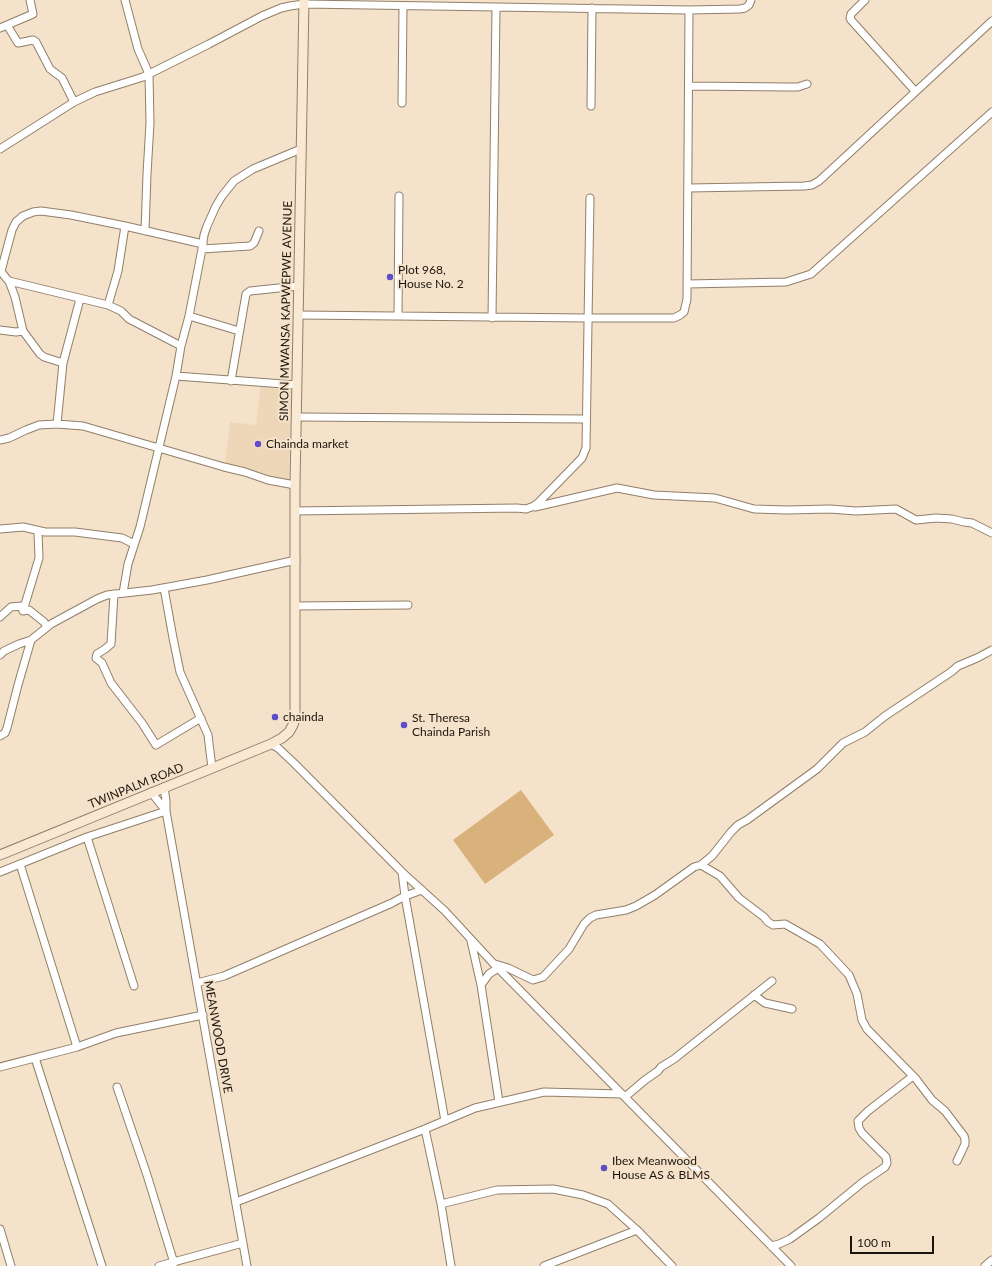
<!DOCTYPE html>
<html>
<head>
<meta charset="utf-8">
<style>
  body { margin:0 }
  #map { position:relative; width:992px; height:1266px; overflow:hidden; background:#f5e2ca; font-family:Lato,sans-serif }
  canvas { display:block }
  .scale { position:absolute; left:850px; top:1236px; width:84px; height:18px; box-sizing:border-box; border:2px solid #1b150d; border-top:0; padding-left:5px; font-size:12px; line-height:14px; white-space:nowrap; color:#1b150d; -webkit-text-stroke:3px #f5e2ca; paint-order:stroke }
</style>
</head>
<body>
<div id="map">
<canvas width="992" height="1266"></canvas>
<div class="scale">100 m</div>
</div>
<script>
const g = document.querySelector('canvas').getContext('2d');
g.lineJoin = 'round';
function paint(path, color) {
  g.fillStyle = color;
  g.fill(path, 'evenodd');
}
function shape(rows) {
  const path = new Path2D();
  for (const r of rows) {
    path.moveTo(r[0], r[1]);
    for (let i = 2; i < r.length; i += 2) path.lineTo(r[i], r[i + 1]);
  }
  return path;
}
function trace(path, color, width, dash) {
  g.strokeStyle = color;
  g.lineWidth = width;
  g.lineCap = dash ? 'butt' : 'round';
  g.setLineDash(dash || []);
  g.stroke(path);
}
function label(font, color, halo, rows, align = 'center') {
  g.font = font + ' Lato,sans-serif';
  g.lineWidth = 4;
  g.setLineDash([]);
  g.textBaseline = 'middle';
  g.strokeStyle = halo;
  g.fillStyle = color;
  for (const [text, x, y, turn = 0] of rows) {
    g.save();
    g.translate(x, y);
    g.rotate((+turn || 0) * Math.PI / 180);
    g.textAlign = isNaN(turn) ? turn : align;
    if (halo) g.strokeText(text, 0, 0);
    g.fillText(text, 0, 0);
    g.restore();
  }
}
paint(shape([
  [261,382,291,386,289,481,225,463,230,422,256,425]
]), '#eed7b9');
paint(shape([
  [521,790,554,835,485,884,453,840]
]), '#d9b17b');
const street = shape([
  [125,0,138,49,149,74,150,123,147,174,145,231],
  [865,0,851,14,850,18,851,20,915,91],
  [7,25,18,43,33,40,36,42,50,69,62,78,74,102],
  [0,28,33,14,30,0],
  [689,86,788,87,798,87,807,84],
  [402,103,403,6],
  [591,106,592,8],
  [0,149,74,102,95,92,143,77,209,44,262,16,281,8,290,6,304,4,689,10,740,9,745,8,749,5,751,0],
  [689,188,804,186,812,185,819,181,992,21],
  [202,249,250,246,254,243,259,231],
  [0,270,6,278,9,281,108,305,121,311,129,319,181,346],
  [1,271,12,230,16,222,23,216,33,212,41,211,71,215,125,226,203,244],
  [9,281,15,297,23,331,40,354,44,357,63,363],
  [687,284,786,282,811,274,992,112],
  [108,305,118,271,125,226],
  [298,315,587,318,674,318,680,315,684,312,687,299,689,10],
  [189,316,239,331],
  [398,316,399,196],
  [492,318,496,8],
  [0,330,16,332,23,331],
  [176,376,297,385],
  [231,381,246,294,250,291,298,286],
  [296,417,586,419],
  [57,424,63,363,80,299],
  [0,440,9,438,26,430,39,425,57,424,83,426,224,467,245,472,268,480,295,485],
  [535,507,617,488,654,495,715,498,754,509,787,510,830,509,856,511,896,509,916,520,936,518,952,519,964,522,972,523,992,533],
  [295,511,517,508,526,509,534,506,539,502,582,458,586,448,590,198],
  [0,529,23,527,45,532,75,532,122,538,134,544],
  [164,588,173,638,180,672,208,735,212,768],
  [123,593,128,564,140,527,176,376,181,346,189,316,202,249,204,235,207,226,216,206,222,196,234,181,253,169,301,149],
  [114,594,111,644,105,649,97,654,96,658,102,663,111,683,142,723,156,745,201,718],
  [295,606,408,605],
  [23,611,39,558,38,532],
  [0,617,11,607,21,606,23,611,29,610,44,622,47,627],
  [0,655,4,651,19,644,31,640,51,624,97,599,107,595,152,590,207,580,296,560],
  [0,736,5,733,7,728,18,685,31,640],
  [271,744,278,748,294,763,402,872,445,911,492,962,791,1266],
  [164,787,166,801,166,811,247,1266],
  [151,792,166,811],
  [87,837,134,986],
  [20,864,77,1047],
  [701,865,720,876,739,898,764,917,768,922,773,925,785,924,820,944,849,975,857,994,862,1020,867,1029,916,1079,932,1100,945,1111,964,1136,965,1139,965,1144,957,1161],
  [0,872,87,837,166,811],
  [402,872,405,896,445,1121],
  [471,941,481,985,499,1102],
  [495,964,508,968,533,980,543,977,569,949,584,924,590,918,596,915,626,910,636,906,655,895,694,867,701,865,712,856,731,832,738,825,747,820,817,769,843,743,865,732,885,716,951,672,958,666,977,658,992,650],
  [197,983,224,976,392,903,405,896,422,890],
  [481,985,489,974,498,968],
  [754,995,765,1003,792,1009],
  [35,1058,102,1266],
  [0,1067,77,1047,116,1033,203,1015],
  [117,1087,147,1175,174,1263],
  [625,1097,645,1080,658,1071,661,1067,674,1059,772,981],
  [425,1129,441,1204,451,1266],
  [236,1202,425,1129,475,1108,544,1092,622,1094],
  [441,1204,497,1190,553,1189,583,1195,608,1204,637,1230],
  [0,1229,11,1266],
  [771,1246,779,1244,790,1239,819,1218,863,1182,885,1167,887,1163,886,1157,862,1133,859,1128,858,1121,868,1111,913,1076],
  [159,1266,243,1243],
  [544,1266,637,1230,672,1266],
  [985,1266,992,1260]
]);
const secondary = shape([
  [0,855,271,744,282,738,289,732,293,725,295,718,295,485,304,0]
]);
trace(street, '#907f69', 9);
trace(secondary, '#907f69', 11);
trace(street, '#fff', 7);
trace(secondary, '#fae9d2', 9);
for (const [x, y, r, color] of [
  [390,277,4,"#5e4dc6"],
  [258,444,4,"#5e4dc6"],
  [275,717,4,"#5e4dc6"],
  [404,725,4,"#5e4dc6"],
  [604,1168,4,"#5e4dc6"]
]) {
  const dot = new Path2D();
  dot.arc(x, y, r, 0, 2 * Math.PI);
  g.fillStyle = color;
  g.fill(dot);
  trace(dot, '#f5e2ca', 1.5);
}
label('12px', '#1b150d', '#f5e2ca', [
  ["Plot 968,",398,270],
  ["House No. 2",398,284],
  ["Chainda market",266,444],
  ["chainda",283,717],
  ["St. Theresa",412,718],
  ["Chainda Parish",412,732],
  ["Ibex Meanwood",612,1161],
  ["House AS & BLMS",612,1175]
], 'left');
label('12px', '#1b150d', '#f5e2ca', [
  ["SIMON MWANSA KAPWEPWE AVENUE",286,311,-89],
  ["TWINPALM ROAD",136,786,-22],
  ["MEANWOOD DRIVE",218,1037,80]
]);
</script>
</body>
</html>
